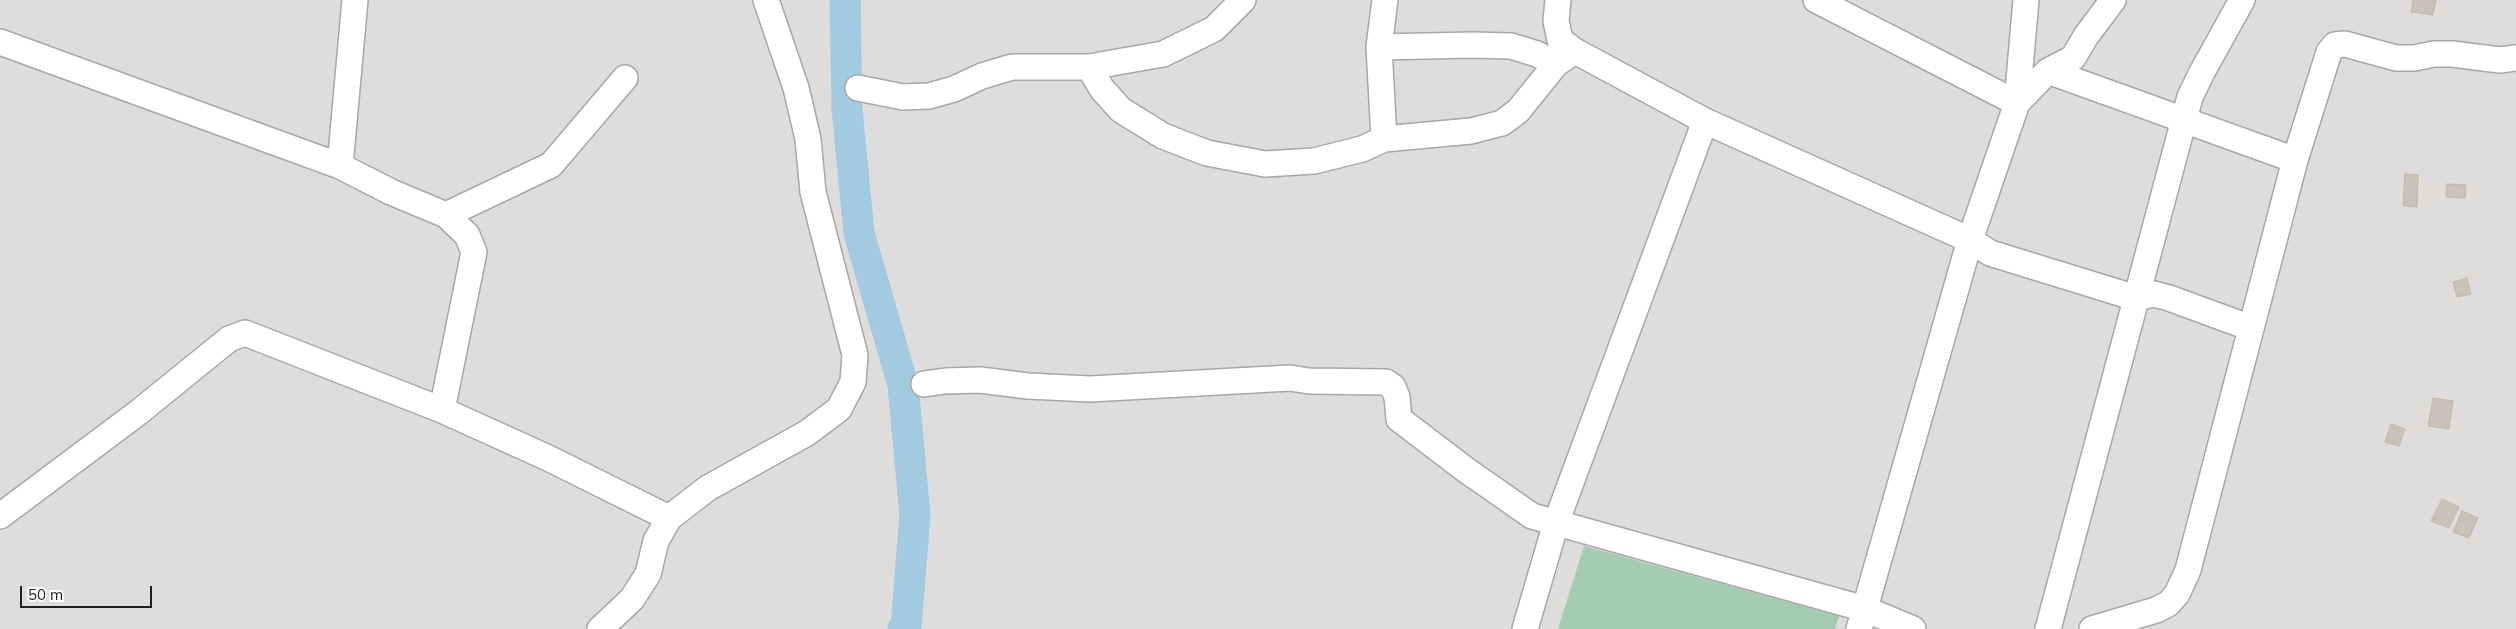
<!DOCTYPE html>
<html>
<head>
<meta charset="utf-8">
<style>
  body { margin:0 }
  #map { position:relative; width:2516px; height:629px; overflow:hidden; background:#f1efe5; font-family:Mulish,sans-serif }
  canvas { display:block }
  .scale { position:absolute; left:20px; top:586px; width:132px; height:22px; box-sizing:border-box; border:2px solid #202020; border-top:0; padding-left:6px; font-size:15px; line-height:18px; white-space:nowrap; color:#202020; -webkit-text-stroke:4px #fff; paint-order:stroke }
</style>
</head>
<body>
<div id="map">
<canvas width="2516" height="629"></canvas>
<div class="scale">50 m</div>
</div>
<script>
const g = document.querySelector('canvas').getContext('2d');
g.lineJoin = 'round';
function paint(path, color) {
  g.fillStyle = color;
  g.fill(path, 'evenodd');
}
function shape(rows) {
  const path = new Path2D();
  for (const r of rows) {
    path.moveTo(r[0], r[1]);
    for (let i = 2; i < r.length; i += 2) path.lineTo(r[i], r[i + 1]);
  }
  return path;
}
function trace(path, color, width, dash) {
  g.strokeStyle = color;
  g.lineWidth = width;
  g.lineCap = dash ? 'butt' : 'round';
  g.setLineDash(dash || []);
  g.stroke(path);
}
paint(shape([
  [0,0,2516,0,2516,629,0,629]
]), '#dedddc');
paint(shape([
  [1584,546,1839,616,1835,629,1558,629]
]), '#a4ccb0');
trace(shape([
  [845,0,847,109,859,233,903,385,915,515,906,626,903,629]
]), '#a2cbe2', 31);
const building = shape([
  [2413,0,2436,0,2433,15,2411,12,2413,0],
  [2405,174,2418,175,2417,207,2403,206,2405,174],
  [2447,184,2466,185,2465,198,2446,197,2447,184],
  [2467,278,2471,294,2457,297,2453,282,2467,278],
  [2433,398,2453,401,2449,429,2428,426,2433,398],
  [2391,424,2405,429,2399,446,2385,442,2391,424],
  [2442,499,2459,507,2449,528,2431,521,2442,499],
  [2462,511,2478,518,2469,538,2453,532,2462,511]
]);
paint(building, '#c9c2b8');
trace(building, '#c4b7a6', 1);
const minor = shape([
  [1558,0,1556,21,1560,40,1575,51,1705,121,1970,240,1990,253,2136,298,2154,294,2169,298,2251,328],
  [1816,0,2017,103,2026,0],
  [0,42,340,166,391,192,446,215,467,235,474,252,442,410,546,457,669,518],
  [1379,47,1473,45,1511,46,1537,54,1556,64],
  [1089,67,1102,89,1121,110,1163,136,1207,153,1265,164,1314,161,1362,149,1384,139,1471,131,1502,123,1518,111,1556,64,1575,51],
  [2048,71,2295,160],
  [858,88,903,97,929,96,954,89,982,76,1012,67,1089,67,1163,54,1214,29,1243,0],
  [1384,139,1379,47,1385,0],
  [340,166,355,0],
  [446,215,551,165,625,78],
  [924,384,945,381,980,380,1028,386,1090,389,1290,378,1309,381,1386,382,1393,387,1397,397,1399,419,1466,470,1532,516,1865,609,1913,629],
  [0,516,139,412,229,339,245,333,442,410],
  [600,629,632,599,648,574,656,541,669,518,708,488,807,433,839,409,853,382,855,355,813,192,808,139,796,88,766,0],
  [1525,629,1556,523,1705,121],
  [1859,629,1970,240,2017,103,2048,71,2073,58,2086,36,2113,0],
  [2048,629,2190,97,2201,74,2242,0],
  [2092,629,2156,610,2168,604,2177,594,2188,570,2295,160,2329,52,2335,45,2345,44,2396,58,2414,58,2434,54,2452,54,2500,60,2516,58]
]);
trace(minor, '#a7a7a7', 28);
trace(minor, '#fff', 25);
</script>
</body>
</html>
